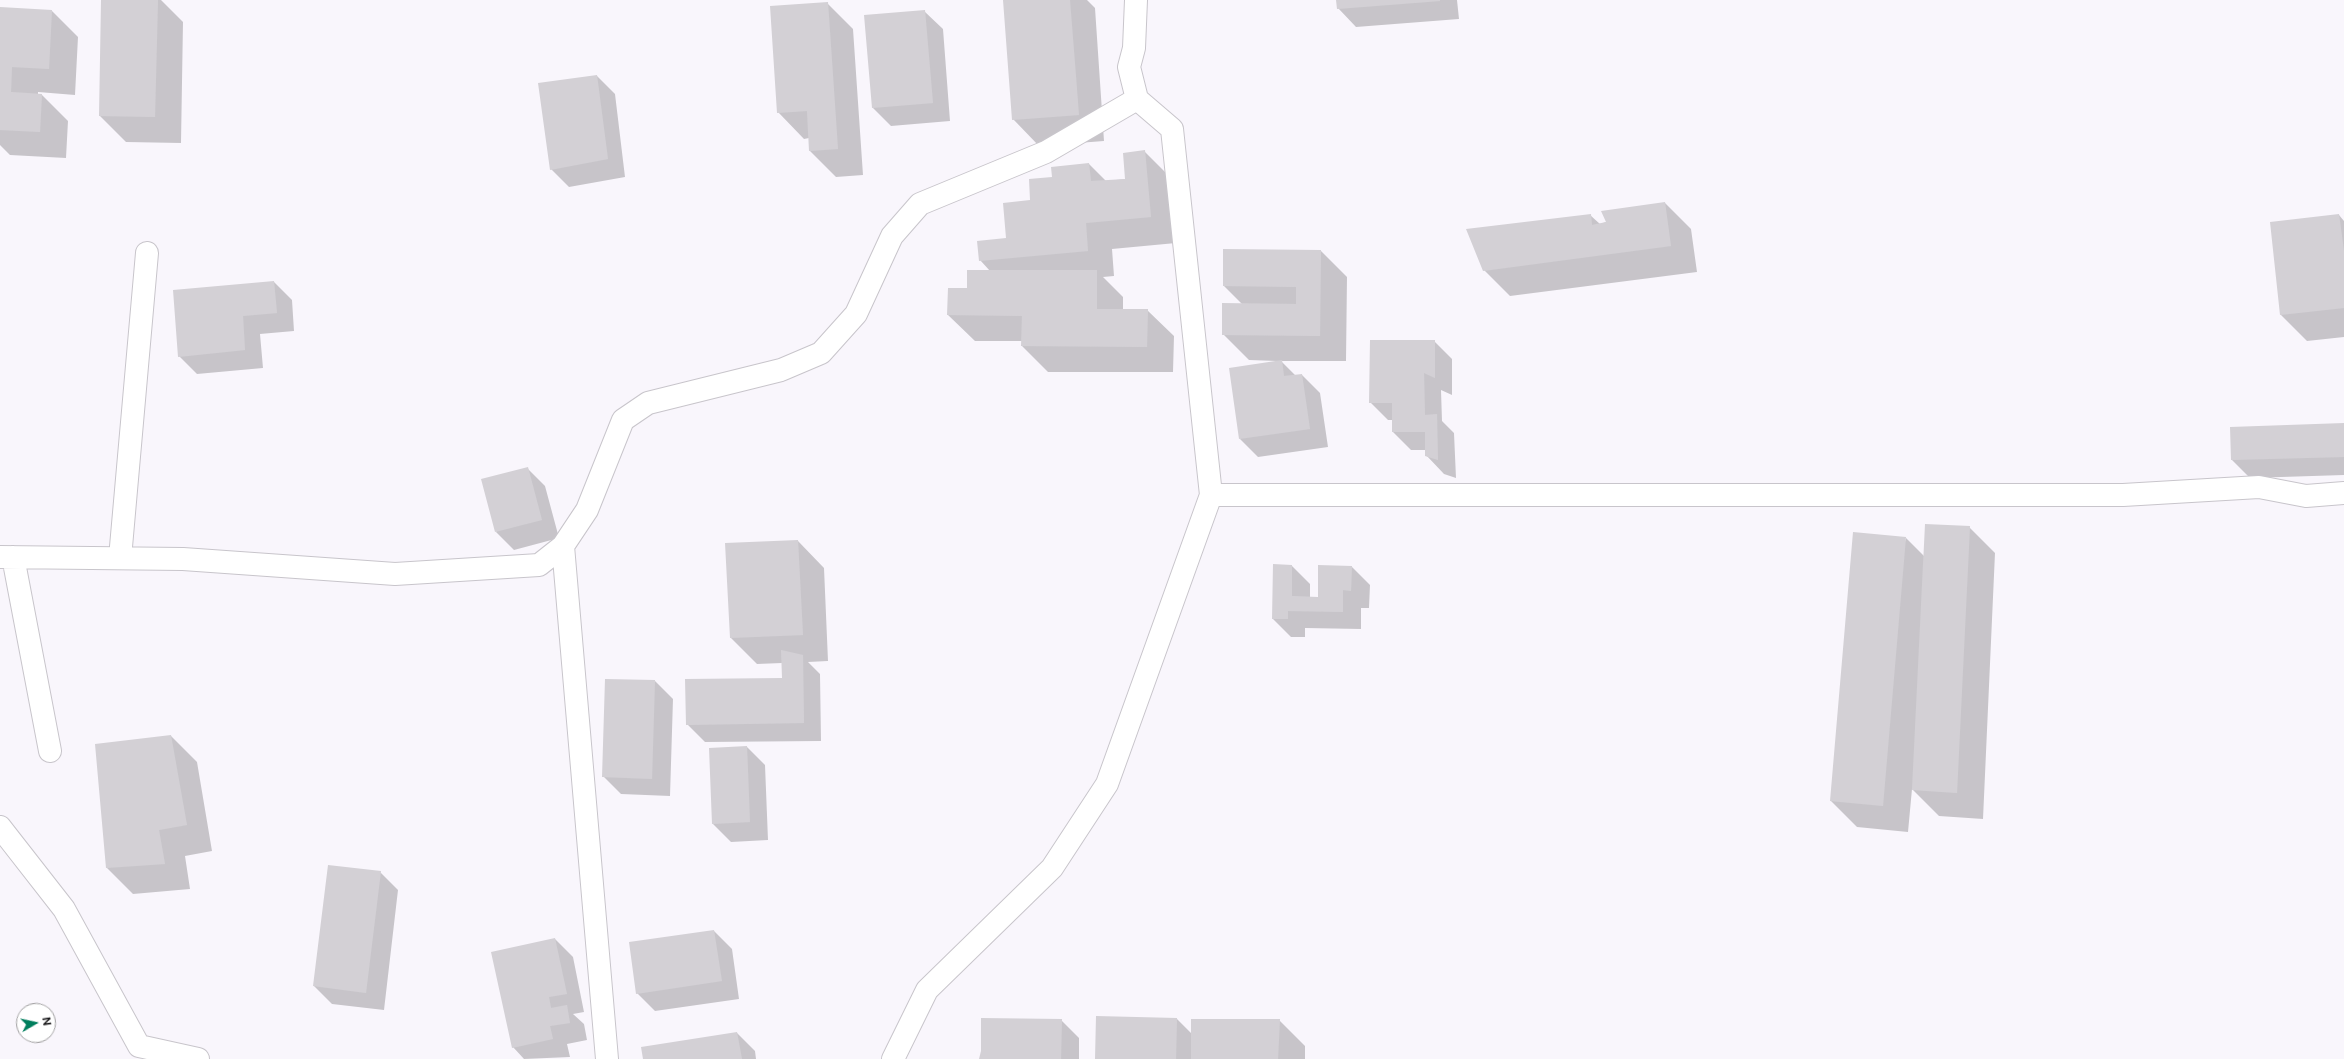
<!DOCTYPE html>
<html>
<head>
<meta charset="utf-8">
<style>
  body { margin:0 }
  #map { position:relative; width:2344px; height:1059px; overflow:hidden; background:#f9f6fc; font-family:"Public Sans",sans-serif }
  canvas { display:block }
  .north { position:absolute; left:16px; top:1003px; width:40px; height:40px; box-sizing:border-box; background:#fff; border:1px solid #a2a1a2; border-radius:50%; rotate:81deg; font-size:11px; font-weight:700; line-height:16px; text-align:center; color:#161517 }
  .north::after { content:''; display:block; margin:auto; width:14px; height:18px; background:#007e5d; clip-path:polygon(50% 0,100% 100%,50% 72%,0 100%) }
</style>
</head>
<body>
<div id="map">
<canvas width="2344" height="1059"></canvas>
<div class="north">N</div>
</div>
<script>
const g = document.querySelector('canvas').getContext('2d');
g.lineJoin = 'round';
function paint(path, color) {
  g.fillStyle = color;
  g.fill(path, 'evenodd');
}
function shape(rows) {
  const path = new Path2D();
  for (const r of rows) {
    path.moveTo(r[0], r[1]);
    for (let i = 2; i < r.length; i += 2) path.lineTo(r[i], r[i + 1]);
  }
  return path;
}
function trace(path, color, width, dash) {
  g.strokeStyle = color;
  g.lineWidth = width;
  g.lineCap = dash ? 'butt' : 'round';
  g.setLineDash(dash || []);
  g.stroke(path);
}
paint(shape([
  [102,0,161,0,183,22,181,143,126,142,100,116],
  [1004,0,1087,0,1095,8,1104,141,1039,146,1013,119],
  [1337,0,1457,0,1459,19,1356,27,1338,8],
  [827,3,853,29,863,175,836,177,810,151,809,138,804,139,778,112],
  [0,8,52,11,78,37,75,95,38,92,38,95,42,95,68,121,66,158,10,155,0,145],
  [924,11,943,29,950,121,891,126,873,108],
  [597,76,615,94,625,177,569,187,551,169],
  [1144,151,1170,177,1176,243,1112,249,1114,276,1103,277,1123,297,1123,310,1147,310,1174,336,1173,372,1048,372,1022,346,1022,341,975,341,948,315,968,289,990,271,980,260,1007,239,1031,201,1053,178,1089,164,1106,181,1126,179],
  [1665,203,1691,229,1697,272,1510,296,1484,270,1590,215,1600,224],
  [2339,215,2344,221,2344,337,2307,341,2281,315,2271,223],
  [1321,251,1347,277,1346,361,1281,361,1296,376,1302,375,1320,393,1328,447,1258,457,1240,439,1277,361,1249,360,1223,334,1243,305,1224,286],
  [274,282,292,300,294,331,260,334,263,368,197,374,179,356],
  [1434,341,1452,359,1452,395,1441,390,1442,421,1454,433,1456,478,1444,474,1426,455,1426,450,1411,450,1393,432,1393,420,1388,420,1370,402],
  [2344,424,2344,475,2250,478,2232,460,2231,428],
  [527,468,545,486,559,538,514,550,496,532],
  [1969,527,1995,553,1983,819,1939,816,1912,789,1908,832,1857,827,1831,801,1906,538,1924,556],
  [798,541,824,568,828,661,808,662,820,674,821,741,705,742,687,724,783,679,782,663,757,664,731,638],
  [1292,566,1310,584,1310,598,1319,598,1352,567,1370,585,1369,608,1361,608,1361,629,1305,628,1305,637,1291,637,1273,619],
  [655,681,673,699,670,796,621,794,603,776],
  [171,736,197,762,212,851,185,856,190,889,133,894,107,868],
  [747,747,765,765,768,840,731,842,713,824],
  [380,872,398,890,384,1010,332,1004,314,986],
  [714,931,732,949,739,999,655,1011,637,993],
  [555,939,573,957,584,1012,573,1014,584,1024,587,1040,567,1044,570,1057,524,1059,513,1047],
  [1177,1019,1192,1034,1279,1020,1305,1046,1305,1059,1096,1059],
  [1061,1020,1079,1038,1079,1059,980,1059],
  [737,1033,755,1051,756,1059,644,1059]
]), '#0003');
paint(shape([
  [101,0,158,0,155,117,99,116],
  [1003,0,1070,0,1079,115,1012,120],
  [1336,0,1440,0,1440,1,1337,9],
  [828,2,838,149,809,151,807,111,777,113,770,6],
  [0,7,52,10,49,69,12,67,11,92,42,94,40,132,0,130],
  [925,10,933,103,872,108,864,15],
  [597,75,608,159,550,170,538,83],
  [1145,150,1151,217,1086,223,1088,251,979,261,977,241,1006,238,1003,203,1030,200,1029,179,1052,177,1051,167,1089,163,1091,181,1125,179,1123,153],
  [1665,202,1671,246,1483,271,1466,229,1591,214,1592,225,1606,222,1601,211],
  [2339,214,2344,251,2344,308,2280,315,2270,222],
  [1223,249,1321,250,1320,336,1222,335,1222,303,1296,304,1296,287,1223,286],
  [967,270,1097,270,1097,309,1148,309,1147,347,1021,346,1022,316,947,315,948,288,967,288],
  [274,281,277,313,243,316,245,350,178,357,173,290],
  [1370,340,1435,340,1435,378,1424,373,1425,415,1437,414,1438,460,1425,456,1425,432,1392,432,1392,403,1369,403],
  [1282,360,1284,376,1302,374,1310,429,1239,439,1229,368],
  [2344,423,2344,457,2231,460,2230,427],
  [528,467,542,520,495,532,481,479],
  [1925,524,1970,526,1957,793,1912,790],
  [1853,532,1906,537,1883,806,1830,801],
  [798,540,803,635,730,638,725,543],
  [1273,564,1292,565,1292,596,1318,597,1318,565,1352,566,1351,591,1343,590,1343,612,1288,611,1288,619,1272,619],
  [781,650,803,655,804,723,686,725,685,679,782,678],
  [605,679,655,680,652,779,602,777],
  [171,735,187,825,159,830,165,864,106,868,95,744],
  [747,746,750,822,712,824,709,748],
  [328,865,381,871,366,993,313,986],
  [714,930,722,981,636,994,629,942],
  [555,938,567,994,549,997,551,1008,567,1005,570,1023,550,1026,553,1039,512,1048,491,952],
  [1096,1016,1177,1018,1176,1059,1095,1059],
  [981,1018,1062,1019,1061,1059,979,1059,981,1051],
  [1191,1019,1280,1019,1278,1059,1191,1059],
  [737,1032,742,1059,643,1059,641,1047]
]), '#d3d0d5');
const minor = shape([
  [1211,495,2123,495,2259,487,2306,496,2344,493],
  [563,546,607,1059],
  [0,557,183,559,395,574,539,565,563,546,587,510,623,420,648,403,781,370,821,353,856,314,892,236,920,204,1046,152,1137,99,1129,67,1134,48,1136,0],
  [13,557,50,751],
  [120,558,147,253],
  [0,827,64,909,139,1046,198,1059],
  [893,1059,927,990,1052,868,1107,784,1211,495,1172,129,1137,99]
]);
trace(minor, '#c8c5cb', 24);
trace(minor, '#fff', 22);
</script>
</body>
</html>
